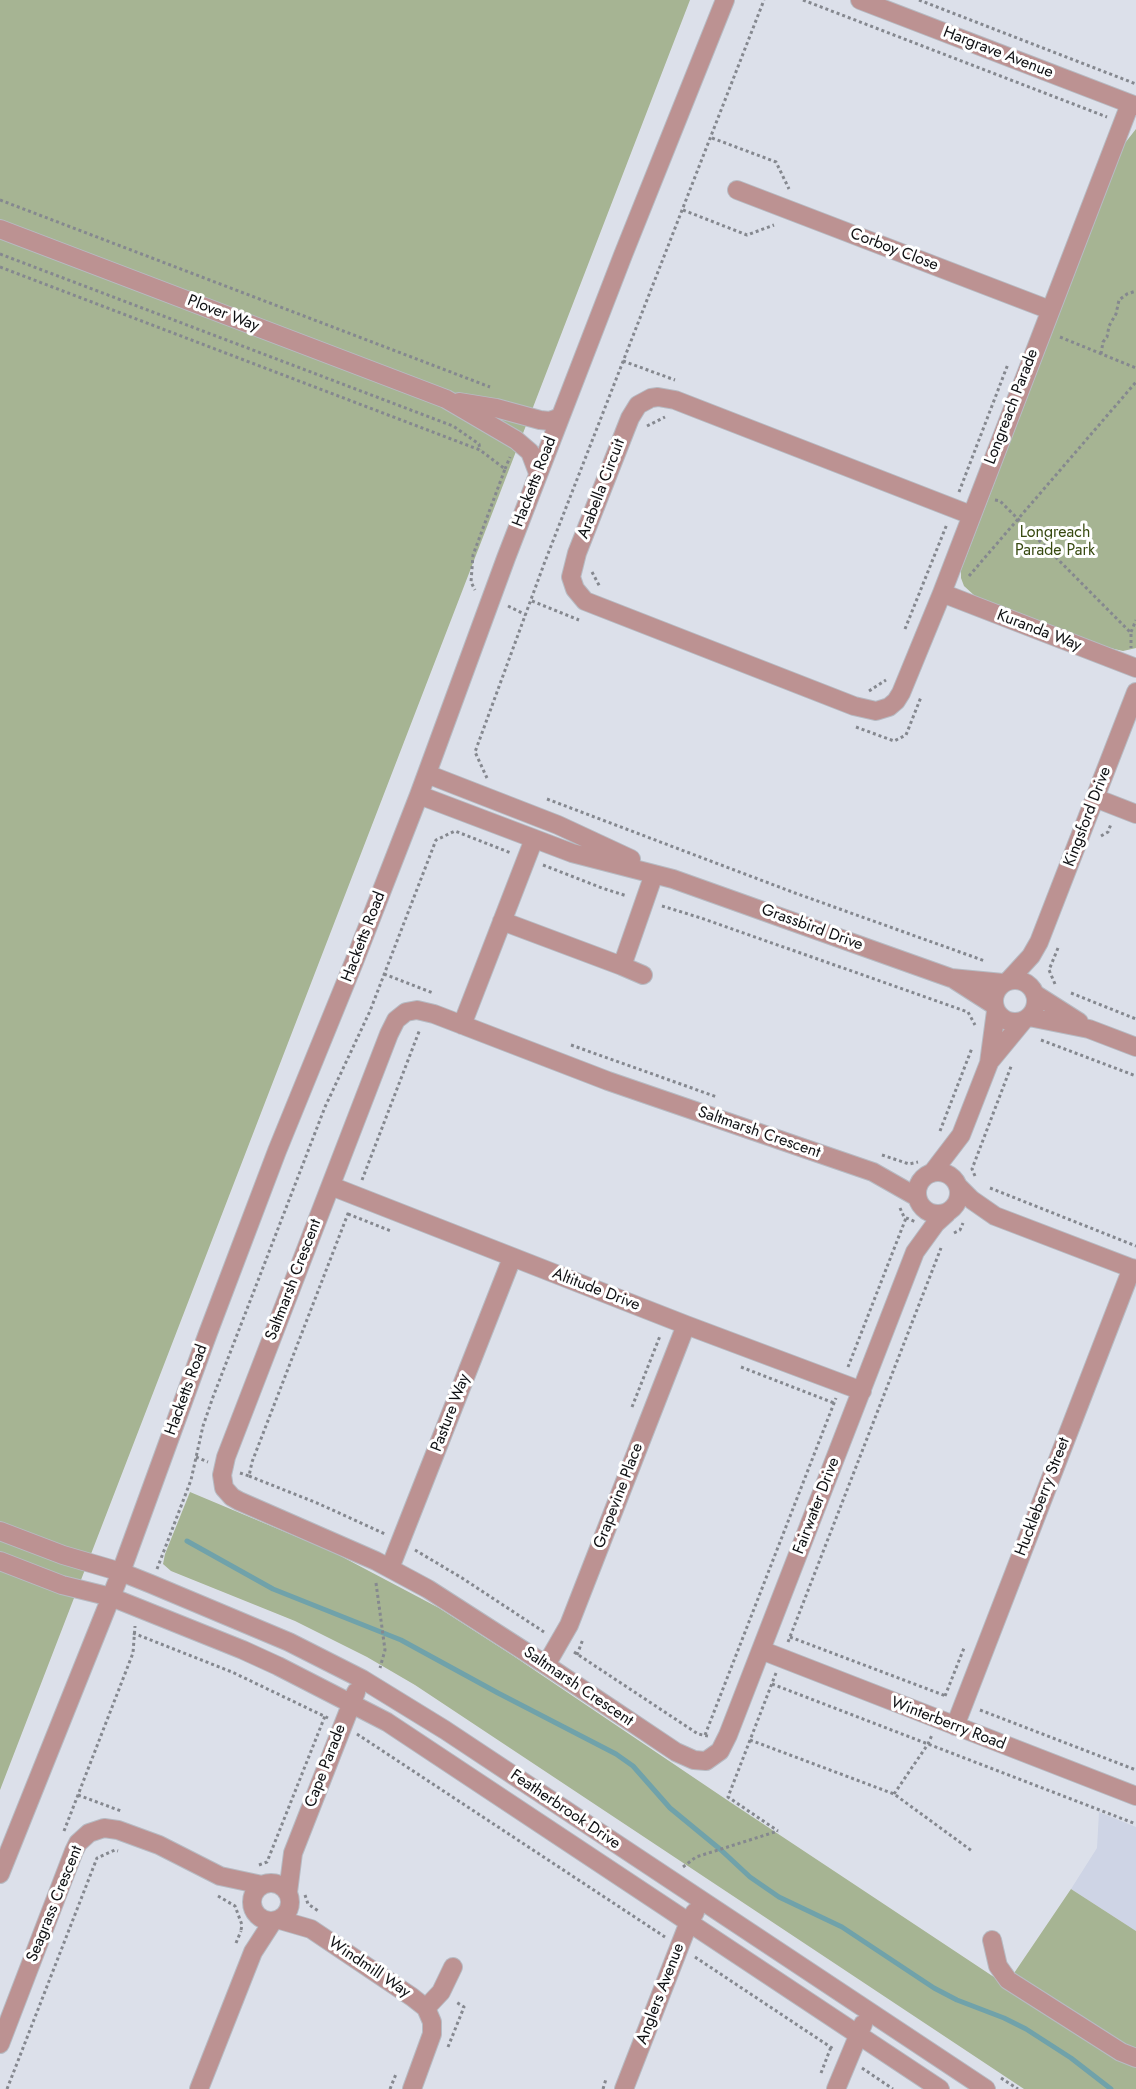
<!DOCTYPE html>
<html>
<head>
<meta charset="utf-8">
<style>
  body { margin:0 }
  canvas { display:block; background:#dce0ea }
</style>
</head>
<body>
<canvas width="1136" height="2089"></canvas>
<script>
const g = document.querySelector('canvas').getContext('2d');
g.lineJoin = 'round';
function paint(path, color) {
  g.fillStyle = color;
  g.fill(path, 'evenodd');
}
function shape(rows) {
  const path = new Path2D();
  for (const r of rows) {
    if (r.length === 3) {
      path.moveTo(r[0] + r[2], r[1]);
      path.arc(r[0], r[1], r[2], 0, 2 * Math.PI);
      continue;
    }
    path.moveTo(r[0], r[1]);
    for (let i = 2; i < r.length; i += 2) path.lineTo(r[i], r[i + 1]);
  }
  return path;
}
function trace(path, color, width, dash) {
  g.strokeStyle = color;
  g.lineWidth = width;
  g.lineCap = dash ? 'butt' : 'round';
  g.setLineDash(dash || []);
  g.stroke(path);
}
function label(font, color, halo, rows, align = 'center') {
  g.font = font + ' Jost,sans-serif';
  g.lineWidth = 6;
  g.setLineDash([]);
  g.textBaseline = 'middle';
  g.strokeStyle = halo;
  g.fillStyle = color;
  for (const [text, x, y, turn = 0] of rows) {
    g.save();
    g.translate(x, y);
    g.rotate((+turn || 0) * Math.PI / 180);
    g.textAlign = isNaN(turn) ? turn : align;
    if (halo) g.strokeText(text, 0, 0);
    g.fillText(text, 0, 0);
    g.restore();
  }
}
paint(shape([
  [1099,1812,1136,1827,1136,1931,1071,1889,1097,1848]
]), '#ced4e5');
paint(shape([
  [0,0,690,0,0,1790],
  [1136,129,1136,648,1123,651,1110,648,975,596,964,586,961,578,961,570,1125,143],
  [190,1492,333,1552,439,1608,512,1655,730,1802,1006,1985,1071,1889,1136,1931,1136,2089,1024,2089,415,1685,367,1657,295,1621,171,1571,163,1564,165,1554]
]), '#a6b493');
trace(shape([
  [187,1541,273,1589,401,1640,498,1693,616,1754,633,1766,670,1808,721,1850,750,1877,779,1897,842,1927,934,1988,957,2000,1004,2018,1026,2029,1071,2058,1111,2089]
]), '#70a2aa', 5);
const minor = shape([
  [860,0,1136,106],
  [737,190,1050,310],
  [0,229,446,399,516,440,530,452,538,473],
  [459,402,496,408,540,420,550,421,560,417],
  [971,515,675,400,658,397,651,398,638,405,630,418,577,553,571,577,575,589,585,601,854,706,876,711,889,707,896,701,901,693,942,593,1130,104],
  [942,593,1136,668],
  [427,774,558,825,631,859],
  [419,795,572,853,673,879,951,978,1003,983],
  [1095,798,1136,814],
  [502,921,622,966,654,874],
  [622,966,643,975],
  [1015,1001,21],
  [955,980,994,1005],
  [1009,980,1031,956,1039,942,1136,692],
  [1035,994,1079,1022],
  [1029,1017,1089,1029,1136,1047],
  [462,1025,534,839],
  [991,1060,1024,1020],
  [938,1193,21],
  [932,1173,961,1135,989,1063,996,1011],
  [331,1186,686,1325,862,1391],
  [958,1186,972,1200,995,1216,1136,1270],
  [917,1197,873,1172,608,1081,434,1014,417,1010,406,1012,396,1020,389,1034,226,1457,222,1475,224,1488,232,1497,239,1501,376,1561,428,1589,546,1665,676,1752,694,1760,706,1761,720,1751,728,1735,915,1252,936,1223,947,1213],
  [0,1531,63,1555,121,1572,151,1584,289,1642,362,1679,445,1730,986,2089],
  [0,1561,62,1585,111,1597,243,1650,278,1666,387,1722,940,2089],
  [390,1568,512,1258],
  [761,1650,1136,1796],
  [546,1665,569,1625,686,1325],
  [955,1726,1132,1268],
  [0,1874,121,1572,208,1333,277,1151,354,962,419,795,506,558,623,255,725,0],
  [271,1902,19],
  [288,1892,293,1853,356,1692],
  [280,1920,311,1929,412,1997,426,2008,432,2022,432,2034,412,2089],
  [992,1940,998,1966,1008,1980,1121,2052,1136,2058],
  [426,2008,441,1992,453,1967],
  [0,2044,74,1851,78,1843,89,1833,104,1828,118,1830,159,1845,220,1876,262,1885],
  [199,2089,253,1952,273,1921],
  [624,2089,689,1922,695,1912],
  [836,2089,863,2024]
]);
trace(minor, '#b7bbc3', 20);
trace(shape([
  [803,0,1107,117],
  [919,0,1136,84],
  [712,138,776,162,789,189],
  [0,200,490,387],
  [683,210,747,235,774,225],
  [0,254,453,426,479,444,480,450],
  [0,267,480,450,505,469,473,555,471,582,475,590],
  [1060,337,1136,368],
  [1101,354,1103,342,1107,337,1109,326,1116,314,1119,300,1127,294,1136,291],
  [623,361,675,380],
  [647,426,665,417],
  [505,469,510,457],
  [959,492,1008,364],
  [995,500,1000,501,1131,633,1131,648],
  [592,572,600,587],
  [969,576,1136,382],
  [532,601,579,620],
  [508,606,526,615],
  [905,629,947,524],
  [1131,632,1136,620],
  [869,691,886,680],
  [856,727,894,741,906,735,921,697],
  [487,778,475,752,544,564,764,0],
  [547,799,795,893,985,961],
  [1101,836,1108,832,1111,824],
  [543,865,602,888,627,896],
  [662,906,701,918,968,1012,975,1025],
  [384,974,433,993],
  [1055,984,1049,970,1058,948],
  [1071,993,1136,1019],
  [1041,1040,1136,1076],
  [571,1045,717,1097],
  [940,1131,972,1048],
  [882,1155,909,1164,918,1162],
  [975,1176,972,1169,1012,1064],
  [362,1180,420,1029],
  [990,1188,1136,1246],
  [900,1208,904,1217,916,1222],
  [348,1214,391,1231],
  [954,1233,960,1230,963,1223],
  [741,1367,834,1403],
  [848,1367,906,1218],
  [632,1407,660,1336],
  [196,1457,208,1462],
  [240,1473,249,1476,252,1462,349,1211],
  [249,1476,317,1503,385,1534],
  [415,1550,462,1578,544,1632],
  [157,1569,191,1480,203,1426,213,1397,325,1107,370,1011,436,840,455,831,511,853],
  [376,1583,385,1650,380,1668],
  [133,1633,232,1672,328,1718],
  [790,1637,946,1696],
  [788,1642,941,1248],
  [574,1652,698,1734,708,1736],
  [577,1655,583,1639],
  [776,1673,728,1797,778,1831],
  [772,1684,1136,1824],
  [945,1696,964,1648],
  [980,1710,1136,1770],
  [357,1734,665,1937],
  [705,1735,836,1398],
  [750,1740,894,1794,972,1851],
  [894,1794,928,1744,932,1735],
  [78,1795,121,1811],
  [64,1831,133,1653,135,1626],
  [259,1865,267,1862,325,1716],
  [683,1867,696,1857,778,1831],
  [305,1895,308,1904,320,1912],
  [218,1896,235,1906,242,1925,241,1930],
  [236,1943,241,1931],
  [695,1957,835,2050],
  [448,2047,464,2007,456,2002],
  [862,2068,893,2089],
  [821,2073,831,2047],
  [1001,2078,1018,2089],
  [7,2089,97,1858,115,1850,118,1851],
  [390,2089,396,2074],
  [603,2089,606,2079]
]), '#85888f', 3, [3, 3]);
trace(minor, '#bc9292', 18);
label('16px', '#0f1013', '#fff', [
  ["Hargrave Avenue",998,53,21],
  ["Corboy Close",894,250,21],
  ["Plover Way",223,314,21],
  ["Longreach Parade",1012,407,-69],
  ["Hacketts Road",535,482,-69],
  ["Arabella Circuit",602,489,-69],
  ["Kuranda Way",1039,631,21],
  ["Kingsford Drive",1088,817,-69],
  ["Grassbird Drive",812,928,20],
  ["Hacketts Road",364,937,-69],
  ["Saltmarsh Crescent",759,1133,19],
  ["Saltmarsh Crescent",294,1280,-69],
  ["Altitude Drive",596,1290,21],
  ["Hacketts Road",187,1390,-70],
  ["Pasture Way",451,1413,-69],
  ["Grapevine Place",619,1496,-69],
  ["Huckleberry Street",1043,1497,-69],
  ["Fairwater Drive",817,1506,-69],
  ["Saltmarsh Crescent",578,1687,34],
  ["Winterberry Road",948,1724,21],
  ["Cape Parade",326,1766,-69],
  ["Featherbrook Drive",565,1810,34],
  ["Seagrass Crescent",55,1904,-68],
  ["Windmill Way",369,1968,34],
  ["Anglers Avenue",661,1994,-69]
]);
label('16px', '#374910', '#fff', [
  ["Longreach",1055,533],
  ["Parade Park",1055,551]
]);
</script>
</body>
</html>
